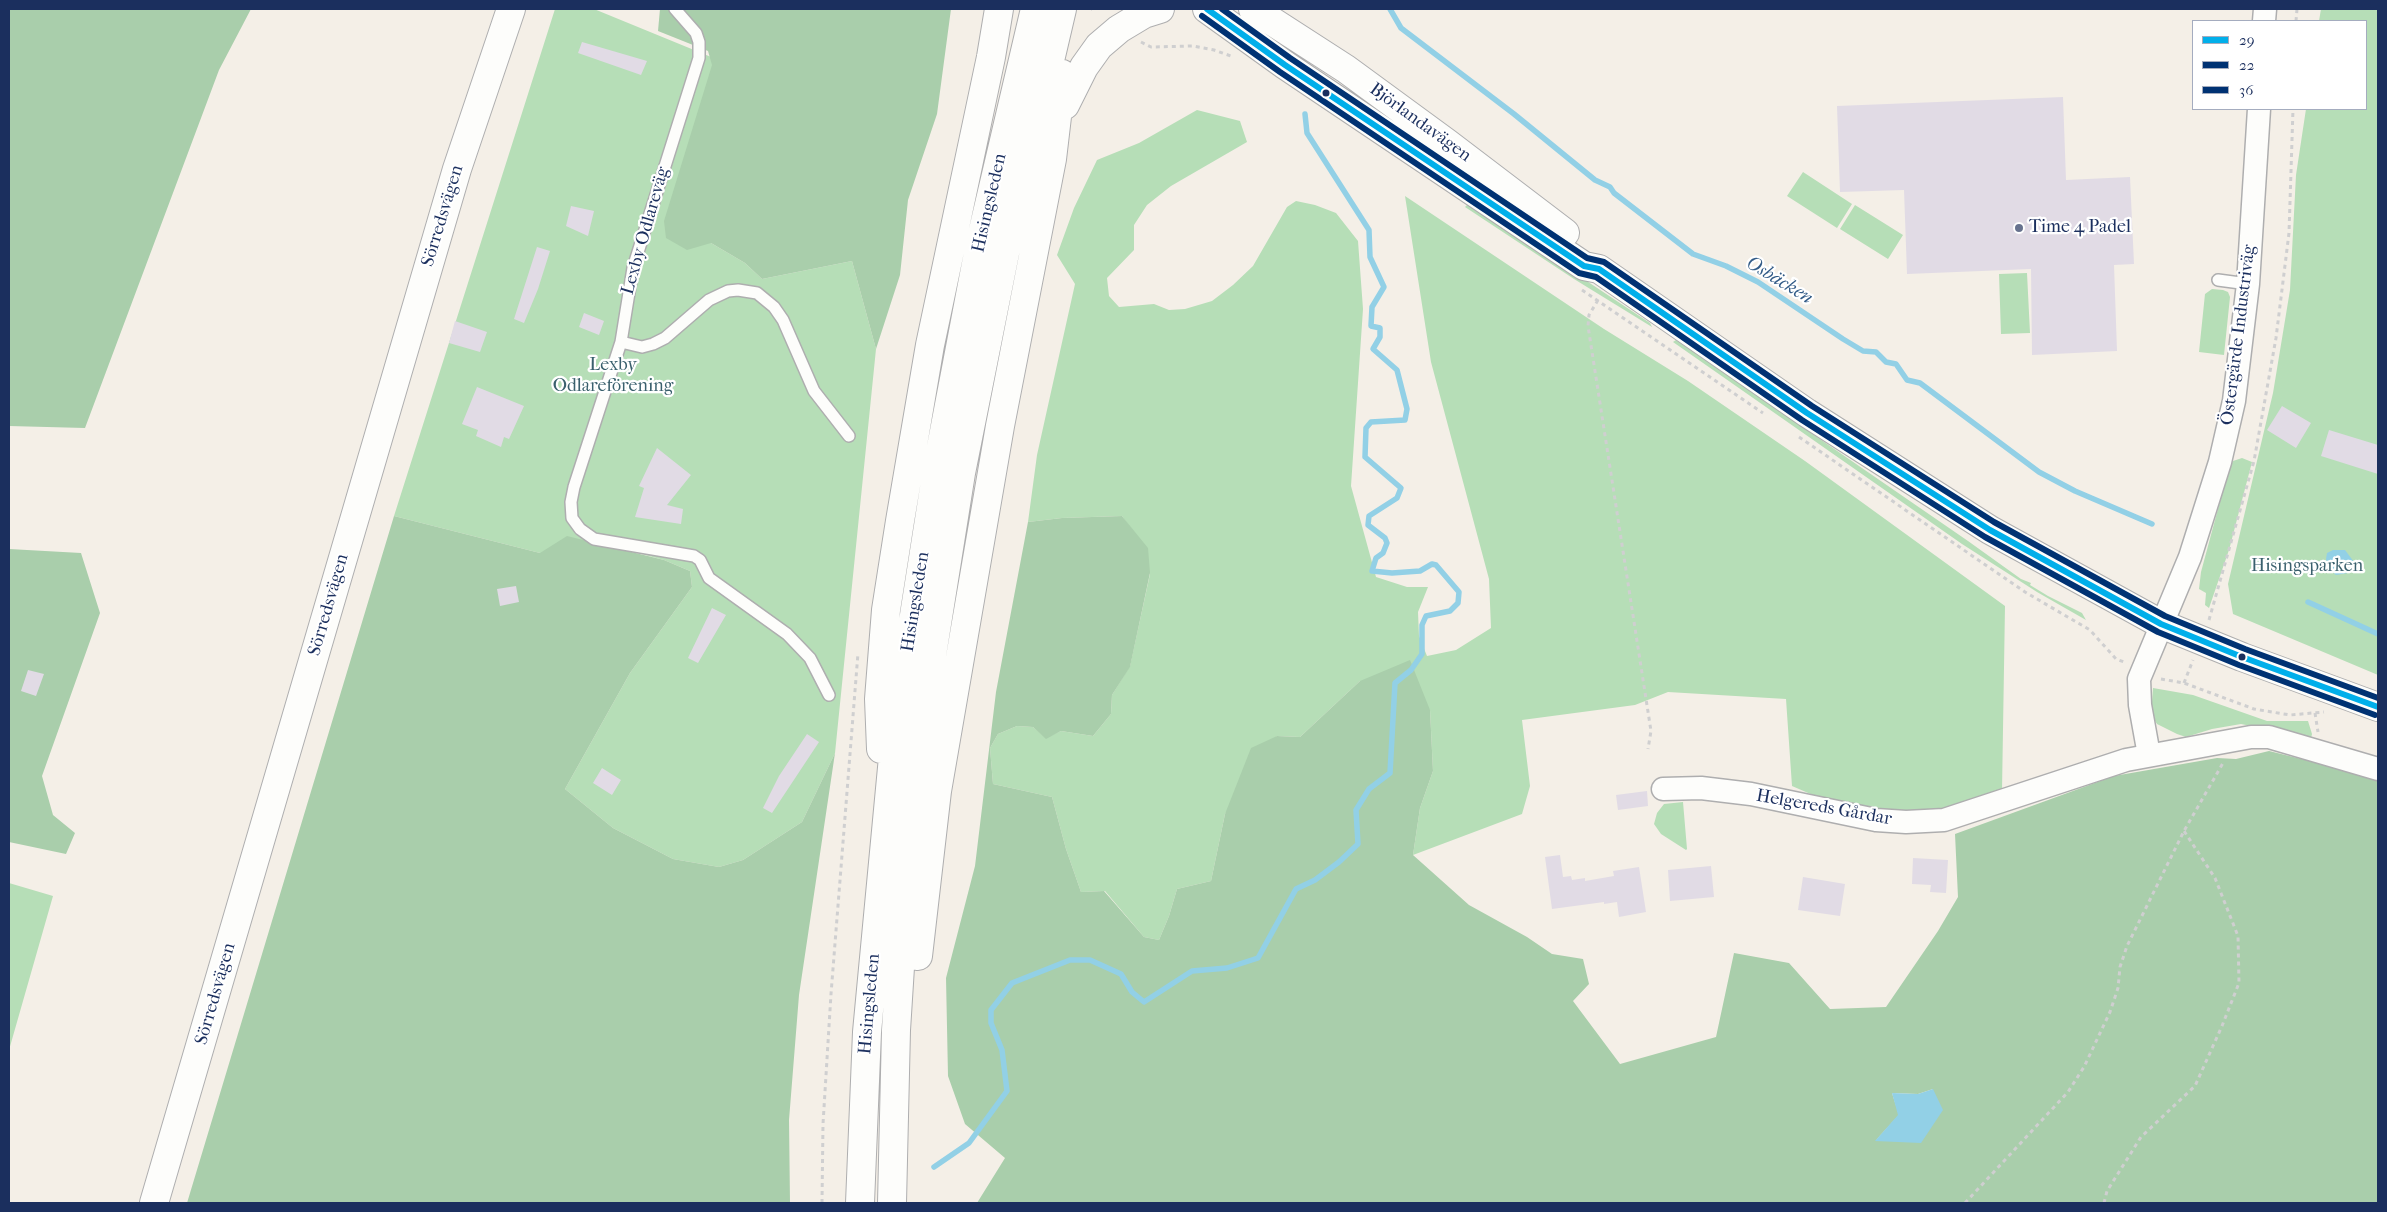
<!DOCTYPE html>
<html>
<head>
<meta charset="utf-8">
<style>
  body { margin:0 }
  #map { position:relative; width:2387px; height:1212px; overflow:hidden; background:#f4efe7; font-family:"IM FELL French Canon",serif }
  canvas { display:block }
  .frame { position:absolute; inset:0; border:10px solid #1b2f5e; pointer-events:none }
  .legend { position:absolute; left:2192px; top:20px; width:175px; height:90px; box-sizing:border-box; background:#fff; border:1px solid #a4acbf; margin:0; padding:6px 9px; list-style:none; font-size:15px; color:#1b2f5e }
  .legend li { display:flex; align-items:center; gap:10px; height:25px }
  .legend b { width:25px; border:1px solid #a4acbf }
</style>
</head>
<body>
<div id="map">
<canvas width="2387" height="1212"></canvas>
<div class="frame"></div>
<ul class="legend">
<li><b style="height:6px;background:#01afea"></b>29</li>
<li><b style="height:6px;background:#003273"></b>22</li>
<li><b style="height:6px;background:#003273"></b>36</li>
</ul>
</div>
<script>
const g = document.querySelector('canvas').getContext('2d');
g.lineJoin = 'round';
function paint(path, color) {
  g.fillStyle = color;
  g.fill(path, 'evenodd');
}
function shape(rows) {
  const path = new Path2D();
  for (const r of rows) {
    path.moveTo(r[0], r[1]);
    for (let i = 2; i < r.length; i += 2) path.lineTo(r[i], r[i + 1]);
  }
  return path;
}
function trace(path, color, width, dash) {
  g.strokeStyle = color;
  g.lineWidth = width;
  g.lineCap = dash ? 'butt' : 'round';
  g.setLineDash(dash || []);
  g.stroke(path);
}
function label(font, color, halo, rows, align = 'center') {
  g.font = font + ' "IM FELL French Canon",serif';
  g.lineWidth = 4.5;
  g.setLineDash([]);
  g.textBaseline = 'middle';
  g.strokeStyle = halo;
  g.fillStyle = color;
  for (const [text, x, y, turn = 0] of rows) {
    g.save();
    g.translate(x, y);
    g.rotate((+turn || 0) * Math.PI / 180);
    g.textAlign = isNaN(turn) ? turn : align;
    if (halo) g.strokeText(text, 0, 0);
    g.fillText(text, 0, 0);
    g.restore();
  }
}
paint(shape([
  [555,9,594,9,716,59,711,243,745,263,762,279,852,261,876,349,835,753,802,822,743,860,719,867,673,859,613,828,565,789,630,673,692,587,690,571,664,560,630,551,540,553,394,516],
  [2321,9,2378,9,2378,675,2233,614,2228,584,2273,393,2290,290,2296,175,2306,109,2366,109,2366,21,2319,21],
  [1197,110,1240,121,1247,142,1171,186,1147,205,1134,225,1134,250,1107,278,1109,296,1119,307,1154,304,1169,310,1185,309,1212,301,1233,285,1253,266,1287,207,1296,201,1315,205,1336,213,1358,241,1363,309,1351,486,1376,577,1407,587,1428,587,1418,612,1419,636,1427,656,1456,650,1491,628,1489,579,1431,362,1405,196,1604,329,1688,381,1805,461,2005,606,2002,791,1943,811,1886,811,1829,802,1792,786,1786,699,1668,692,1635,705,1522,720,1530,786,1522,814,1413,855,1420,808,1433,771,1430,710,1360,681,1300,737,1277,736,1225,814,1211,881,1177,889,1169,916,1159,940,1144,937,1105,891,1081,892,1066,849,1052,797,993,784,990,748,998,734,1017,726,1033,727,1046,738,1061,731,1093,736,1111,714,1112,695,1130,666,1150,574,1134,533,1122,516,1062,518,1028,522,1037,455,1075,284,1057,255,1074,208,1097,160,1139,143],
  [1803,172,1852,204,1837,228,1787,196],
  [1469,203,1650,323,1652,327,1574,279,1465,207],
  [1855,205,1903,235,1888,259,1840,229],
  [2027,273,2030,333,2001,334,1999,274],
  [2212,289,2223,290,2228,292,2230,297,2224,355,2199,352,2205,294],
  [1676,340,1968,541,2021,579,2031,583,2030,585,2048,596,2082,613,2086,620,2037,592,1962,544,1673,342],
  [2242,458,2252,462,2229,550,2209,608,2205,605,2206,593,2199,589,2201,572,2229,468,2233,461],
  [2153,688,2193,695,2267,721,2308,721,2312,734,2311,738,2241,724,2212,729,2186,737,2177,734,2157,724,2151,715],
  [1683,802,1687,849,1686,850,1661,834,1654,824,1657,813,1664,804],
  [9,883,53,896,9,1050]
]), '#b6deb7');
paint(shape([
  [9,9,251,9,219,70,85,428,9,426],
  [660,9,951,9,937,114,908,200,900,275,876,349,852,261,762,279,745,263,711,243,687,250,666,238,664,221,712,65,708,51,658,31],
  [394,516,540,553,567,536,664,560,690,571,692,587,630,673,565,789,613,828,673,859,719,867,743,860,802,822,835,753,799,995,789,1120,790,1203,187,1203],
  [1122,516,1148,548,1150,573,1130,667,1112,695,1111,714,1093,736,1061,731,1046,739,1033,727,1017,726,998,734,990,748,993,784,1052,797,1066,849,1081,892,1104,891,1144,937,1159,940,1169,916,1177,889,1211,881,1225,814,1251,748,1277,736,1300,737,1360,681,1410,660,1430,710,1433,771,1420,808,1413,855,1469,905,1527,937,1552,954,1583,959,1589,984,1573,1001,1620,1064,1716,1037,1734,953,1789,963,1830,1009,1886,1007,1938,931,1958,897,1955,834,2114,776,2217,758,2236,759,2269,751,2378,778,2378,1203,977,1203,1005,1158,965,1124,948,1076,946,978,975,866,996,692,1028,522,1062,518],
  [1933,1089,1876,1140,1899,1115,1892,1093,1918,1094],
  [9,549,81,553,100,613,42,776,53,815,75,833,66,854,9,842]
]), '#a9ceab');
paint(shape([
  [2333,550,2345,550,2354,562,2348,573,2336,575,2329,569,2326,559,2327,553],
  [1933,1089,1943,1110,1921,1143,1875,1141,1898,1115,1892,1093,1918,1094]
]), '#92d0e6');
trace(shape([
  [1390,9,1401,28,1514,114,1595,180,1610,187,1614,193,1693,254,1726,266,1758,282,1843,339,1863,351,1876,352,1886,362,1896,364,1907,380,1920,383,2039,472,2075,491,2152,524],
  [2308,602,2378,634],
  [934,1167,969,1143,1007,1091,1002,1050,991,1023,991,1010,1012,983,1070,960,1090,960,1121,974,1132,992,1144,1002,1192,971,1227,968,1258,958,1296,889,1315,880,1339,862,1358,844,1356,810,1369,789,1390,773,1395,683,1411,670,1422,654,1422,625,1426,616,1450,611,1458,603,1459,592,1436,565,1432,564,1420,571,1392,573,1372,571,1376,558,1383,553,1387,543,1385,538,1368,525,1369,516,1397,498,1401,488,1365,457,1366,428,1371,422,1405,420,1407,409,1397,370,1373,349,1380,337,1380,328,1371,326,1372,307,1384,287,1370,257,1369,230,1307,133,1305,114]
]), '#92d0e6', 5.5);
paint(shape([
  [582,42,647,61,641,75,578,53],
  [2063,97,2066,180,2130,177,2134,264,2114,265,2117,351,2032,355,2031,269,1907,274,1904,190,1840,192,1837,106],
  [571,206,594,211,588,236,566,226],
  [537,247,550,251,538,289,524,323,514,319],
  [584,313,604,321,599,335,579,327],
  [455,321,487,332,480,352,449,343],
  [477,387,524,406,509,439,504,437,501,447,476,436,478,430,462,424],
  [2282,406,2311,423,2296,448,2267,430],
  [2329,430,2378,445,2378,474,2321,456],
  [657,448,691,475,667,505,683,509,681,524,635,517,644,488,639,486],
  [516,586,519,602,500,606,497,589],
  [712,608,726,615,698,663,688,658],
  [28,670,44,674,36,696,21,691],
  [807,734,819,742,772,813,763,808,779,776],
  [602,768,621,780,612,795,593,783],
  [1647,791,1648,806,1618,810,1616,795],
  [1560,855,1563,877,1571,876,1572,880,1585,878,1585,881,1614,876,1613,871,1639,867,1646,912,1619,917,1617,902,1604,904,1604,902,1552,909,1545,857],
  [1913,858,1948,860,1946,893,1930,892,1931,885,1912,884],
  [1711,866,1714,897,1670,901,1668,870],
  [1803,877,1845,884,1840,916,1798,910]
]), '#e1dbe5');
const service = shape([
  [675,9,696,33,699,42,699,58,633,268,621,342,574,487,571,502,572,518,580,529,594,539,694,556,700,560,709,578,787,634,810,658,829,695],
  [2218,280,2248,284],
  [621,342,642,347,653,344,665,338,709,300,728,291,738,290,757,293,774,307,783,320,814,391,849,436]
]);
const minor = shape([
  [2264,21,2265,9],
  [2149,755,2140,705,2139,679,2190,557,2220,462,2234,401,2248,284,2259,109],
  [1663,789,1701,788,1751,794,1876,820,1906,822,1944,820,2126,760,2251,737,2269,737,2378,769]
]);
const tertiary = shape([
  [1207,9,1285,65,1584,266,1599,269,1807,413,1990,530,2161,624,2242,657,2378,707],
  [1253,9,1346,69,1447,143,1565,233],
  [154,1203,457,169,511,9]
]);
const trunk = shape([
  [1065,105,1084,67,1099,46,1119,29,1144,14,1160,9],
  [881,749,879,699,886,610,900,521,930,345,991,57,999,9],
  [918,956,937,791,1000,426,1052,159,1062,74],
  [860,1203,867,1032,895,736,938,463,980,243,1035,9],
  [892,1203,896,1030,909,825,918,743,961,473,1005,253,1062,9]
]);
trace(service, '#aeaeaf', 14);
trace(minor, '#aeaeaf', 25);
trace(tertiary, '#aeaeaf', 30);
trace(trunk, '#aeaeaf', 30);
trace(shape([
  [1091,9,1092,9],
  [2296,21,2297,9],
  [1141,42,1151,47,1193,46,1214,50,1231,56],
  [1582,290,1763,413],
  [1598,300,1589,315,1588,326,1651,731,1648,749],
  [1799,437,2025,592,2090,630,2116,659,2124,662],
  [2209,620,2254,461,2276,338,2289,233,2293,109],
  [2161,679,2184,683,2254,709,2290,715,2324,712],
  [2184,683,2193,660],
  [2315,713,2318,732],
  [822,1203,823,1124,831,994,858,653],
  [1965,1203,2068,1092,2084,1067,2110,1012,2118,988,2120,967,2127,946,2184,831,2223,763],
  [2104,1203,2107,1191,2141,1137,2195,1086,2222,1026,2239,983,2238,936,2215,878,2184,831]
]), '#cfcfd0', 3, [4, 4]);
trace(service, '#fdfdfb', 11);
trace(minor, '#fdfdfb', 22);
trace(tertiary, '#fdfdfb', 28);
trace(trunk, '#fdfdfb', 28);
trace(shape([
  [1207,9,1285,65,1584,266,1599,269,1807,413,1990,530,2161,624,2242,657,2378,707]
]), '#01afea', 6);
trace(shape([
  [1202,16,1280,72,1579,273,1596,277,1802,420,1985,537,2158,632,2239,665,2375,715]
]), '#003273', 6);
trace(shape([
  [1222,9,1290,58,1587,258,1604,262,1812,406,1994,522,2165,616,2245,649,2378,698]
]), '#003273', 6);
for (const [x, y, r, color] of [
  [1326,93,4.5,"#1b2f5e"],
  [2019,228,5,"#67728e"],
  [2242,657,4.5,"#1b2f5e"]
]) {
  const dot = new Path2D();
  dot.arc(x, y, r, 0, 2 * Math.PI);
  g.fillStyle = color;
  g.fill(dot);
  trace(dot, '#fff', 2);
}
label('18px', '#1b2f5e', '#fff', [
  ["Björlandavägen",1420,123,36],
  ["Hisingsleden",990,203,-77],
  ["Sörredsvägen",443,216,-73],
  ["Lexby Odlareväg",646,231,-74],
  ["Östergärde Industriväg",2239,335,-83],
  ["Hisingsleden",916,602,-81],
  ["Sörredsvägen",329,605,-74],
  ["Helgereds Gårdar",1824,808,10],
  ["Sörredsvägen",216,994,-74],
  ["Hisingsleden",870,1004,-85]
]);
label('18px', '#1b2f5e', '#fff', [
  ["Time 4 Padel",2029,228]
], 'left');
label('18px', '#3a606d', '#fff', [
  ["Lexby",613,366],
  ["Odlareförening",613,387],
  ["Hisingsparken",2307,567]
]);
label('italic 19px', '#325b87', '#fff', [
  ["Osbäcken",1779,281,31]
]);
</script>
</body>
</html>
